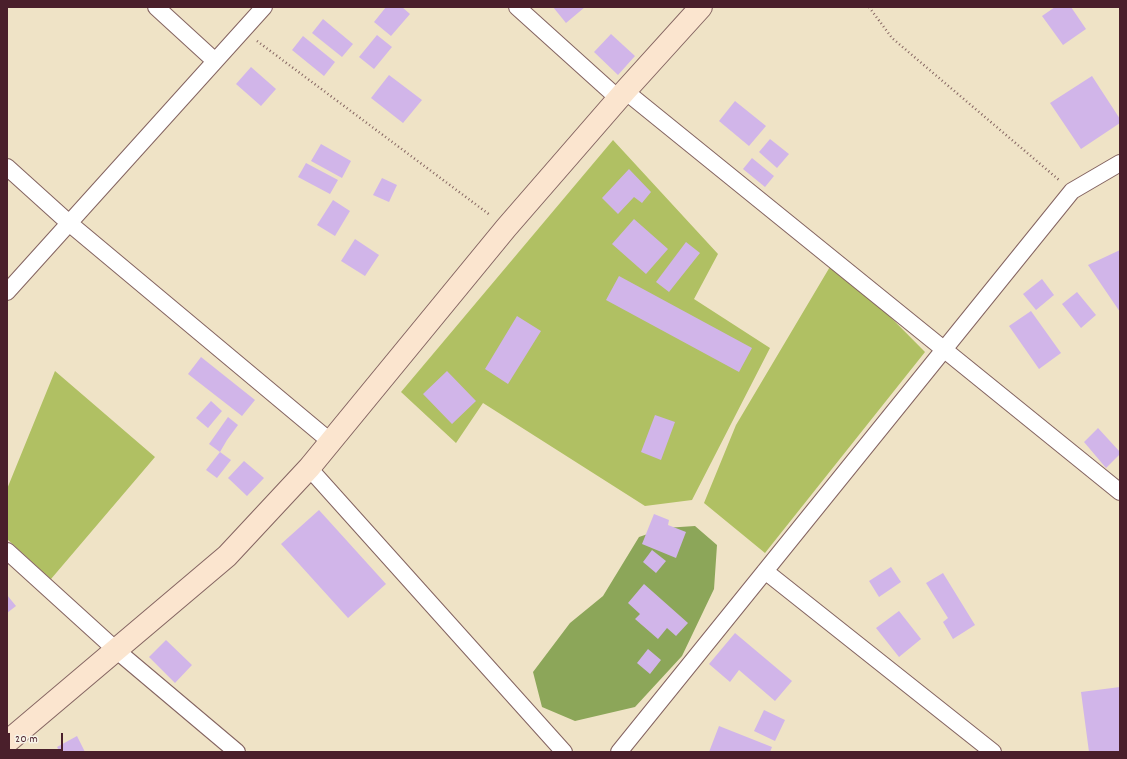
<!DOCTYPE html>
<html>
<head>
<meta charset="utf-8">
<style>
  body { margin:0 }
  #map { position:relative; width:1127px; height:759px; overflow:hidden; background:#efe3c6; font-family:Dekko,sans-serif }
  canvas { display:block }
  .frame { position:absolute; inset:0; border:8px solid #4a1f2b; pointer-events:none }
  .scale { position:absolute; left:8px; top:733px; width:55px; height:18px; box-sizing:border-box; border:2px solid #4a1f2b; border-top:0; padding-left:5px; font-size:12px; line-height:14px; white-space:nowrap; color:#4a1f2b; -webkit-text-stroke:3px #f7f3e8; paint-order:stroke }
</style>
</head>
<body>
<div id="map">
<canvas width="1127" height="759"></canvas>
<div class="frame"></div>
<div class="scale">20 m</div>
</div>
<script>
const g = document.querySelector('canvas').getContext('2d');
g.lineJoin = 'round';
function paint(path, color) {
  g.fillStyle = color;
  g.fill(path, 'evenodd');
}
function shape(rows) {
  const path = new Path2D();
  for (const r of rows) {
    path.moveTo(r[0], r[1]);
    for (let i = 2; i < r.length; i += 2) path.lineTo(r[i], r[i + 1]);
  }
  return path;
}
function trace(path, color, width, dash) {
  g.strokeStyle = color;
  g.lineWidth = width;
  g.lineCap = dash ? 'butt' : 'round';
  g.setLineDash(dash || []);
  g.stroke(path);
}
paint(shape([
  [613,140,718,254,694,299,770,348,692,500,645,506,483,403,456,443,401,392],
  [834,260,925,352,765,553,704,503,736,425],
  [55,371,155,457,51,579,7,539,7,489]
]), '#b0c063');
paint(shape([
  [695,526,717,545,714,589,682,656,635,707,575,721,542,707,533,672,570,623,603,596,639,537,665,528]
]), '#8ca659');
paint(shape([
  [386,7,402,7,410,14,391,36,374,22],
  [553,7,585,7,566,23],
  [1055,7,1071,7,1086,29,1063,45,1042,16],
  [323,19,353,44,342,57,312,33],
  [611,34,635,56,618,75,594,52],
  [377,35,392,47,374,69,359,57],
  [303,36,335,62,324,76,292,50],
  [251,67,276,89,261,106,236,84],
  [389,75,422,100,403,123,371,98],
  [1092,76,1120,119,1120,123,1081,149,1050,103],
  [735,101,766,126,749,146,719,121],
  [770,139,789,154,777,168,759,152],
  [321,144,351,161,342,178,311,161],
  [752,158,774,176,765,187,743,169],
  [306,163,338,180,330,194,298,177],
  [629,169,651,192,642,203,634,197,618,214,602,198],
  [382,178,397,185,389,202,373,195],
  [333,200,350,211,335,236,317,225],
  [634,219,668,249,646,274,612,244],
  [355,239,379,255,365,276,341,261],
  [686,242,700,253,669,292,656,282],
  [1120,250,1120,312,1088,265],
  [619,276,752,348,739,372,606,300],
  [1042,279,1054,295,1036,310,1023,294],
  [1077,292,1096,315,1081,328,1062,304],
  [1031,311,1061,353,1039,369,1009,326],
  [517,316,541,331,508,384,485,369],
  [201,357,255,400,242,416,188,374],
  [447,371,476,401,452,424,423,394],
  [211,401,222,411,208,428,196,418],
  [655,415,675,422,661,460,641,452],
  [228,417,238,425,227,440,220,452,209,444],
  [1098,428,1120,452,1120,454,1106,468,1084,442],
  [220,452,231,460,217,478,206,470],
  [244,461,264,478,247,496,228,478],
  [319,510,386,584,348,618,281,544],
  [654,514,669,520,668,525,686,532,676,558,642,544],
  [652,550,666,561,656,573,643,562],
  [891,567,901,582,879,597,869,581],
  [943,573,975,625,953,639,943,622,948,618,926,583],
  [644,584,688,623,676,636,667,628,658,639,635,619,640,614,628,603],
  [7,595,16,606,7,613],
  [899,611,921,639,899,657,876,628],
  [735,633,792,681,775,701,739,670,730,682,709,664],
  [166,640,192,665,175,683,149,657],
  [648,649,661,660,650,674,637,663],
  [1120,687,1120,752,1089,752,1081,692],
  [764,710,785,720,775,741,754,731],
  [719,726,772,747,770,752,709,752],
  [77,736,85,752,60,752,57,747]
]), '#d1b5e9');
const street = shape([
  [156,7,215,61],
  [517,7,619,99],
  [625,91,1120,492],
  [7,167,69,223,331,442],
  [7,292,264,7],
  [309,468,564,752],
  [7,551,116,650,237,752],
  [765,571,993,752],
  [619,752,1072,191,1120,163]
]);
const secondary = shape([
  [7,742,227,556,309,468,506,228,625,91,701,7]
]);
trace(street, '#846461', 18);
trace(secondary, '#846461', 24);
trace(shape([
  [869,7,892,38,1059,180],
  [257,41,490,215]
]), '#846461', 2.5, [1, 3]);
trace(street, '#fff', 16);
trace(secondary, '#fbe5cf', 22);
</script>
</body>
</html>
